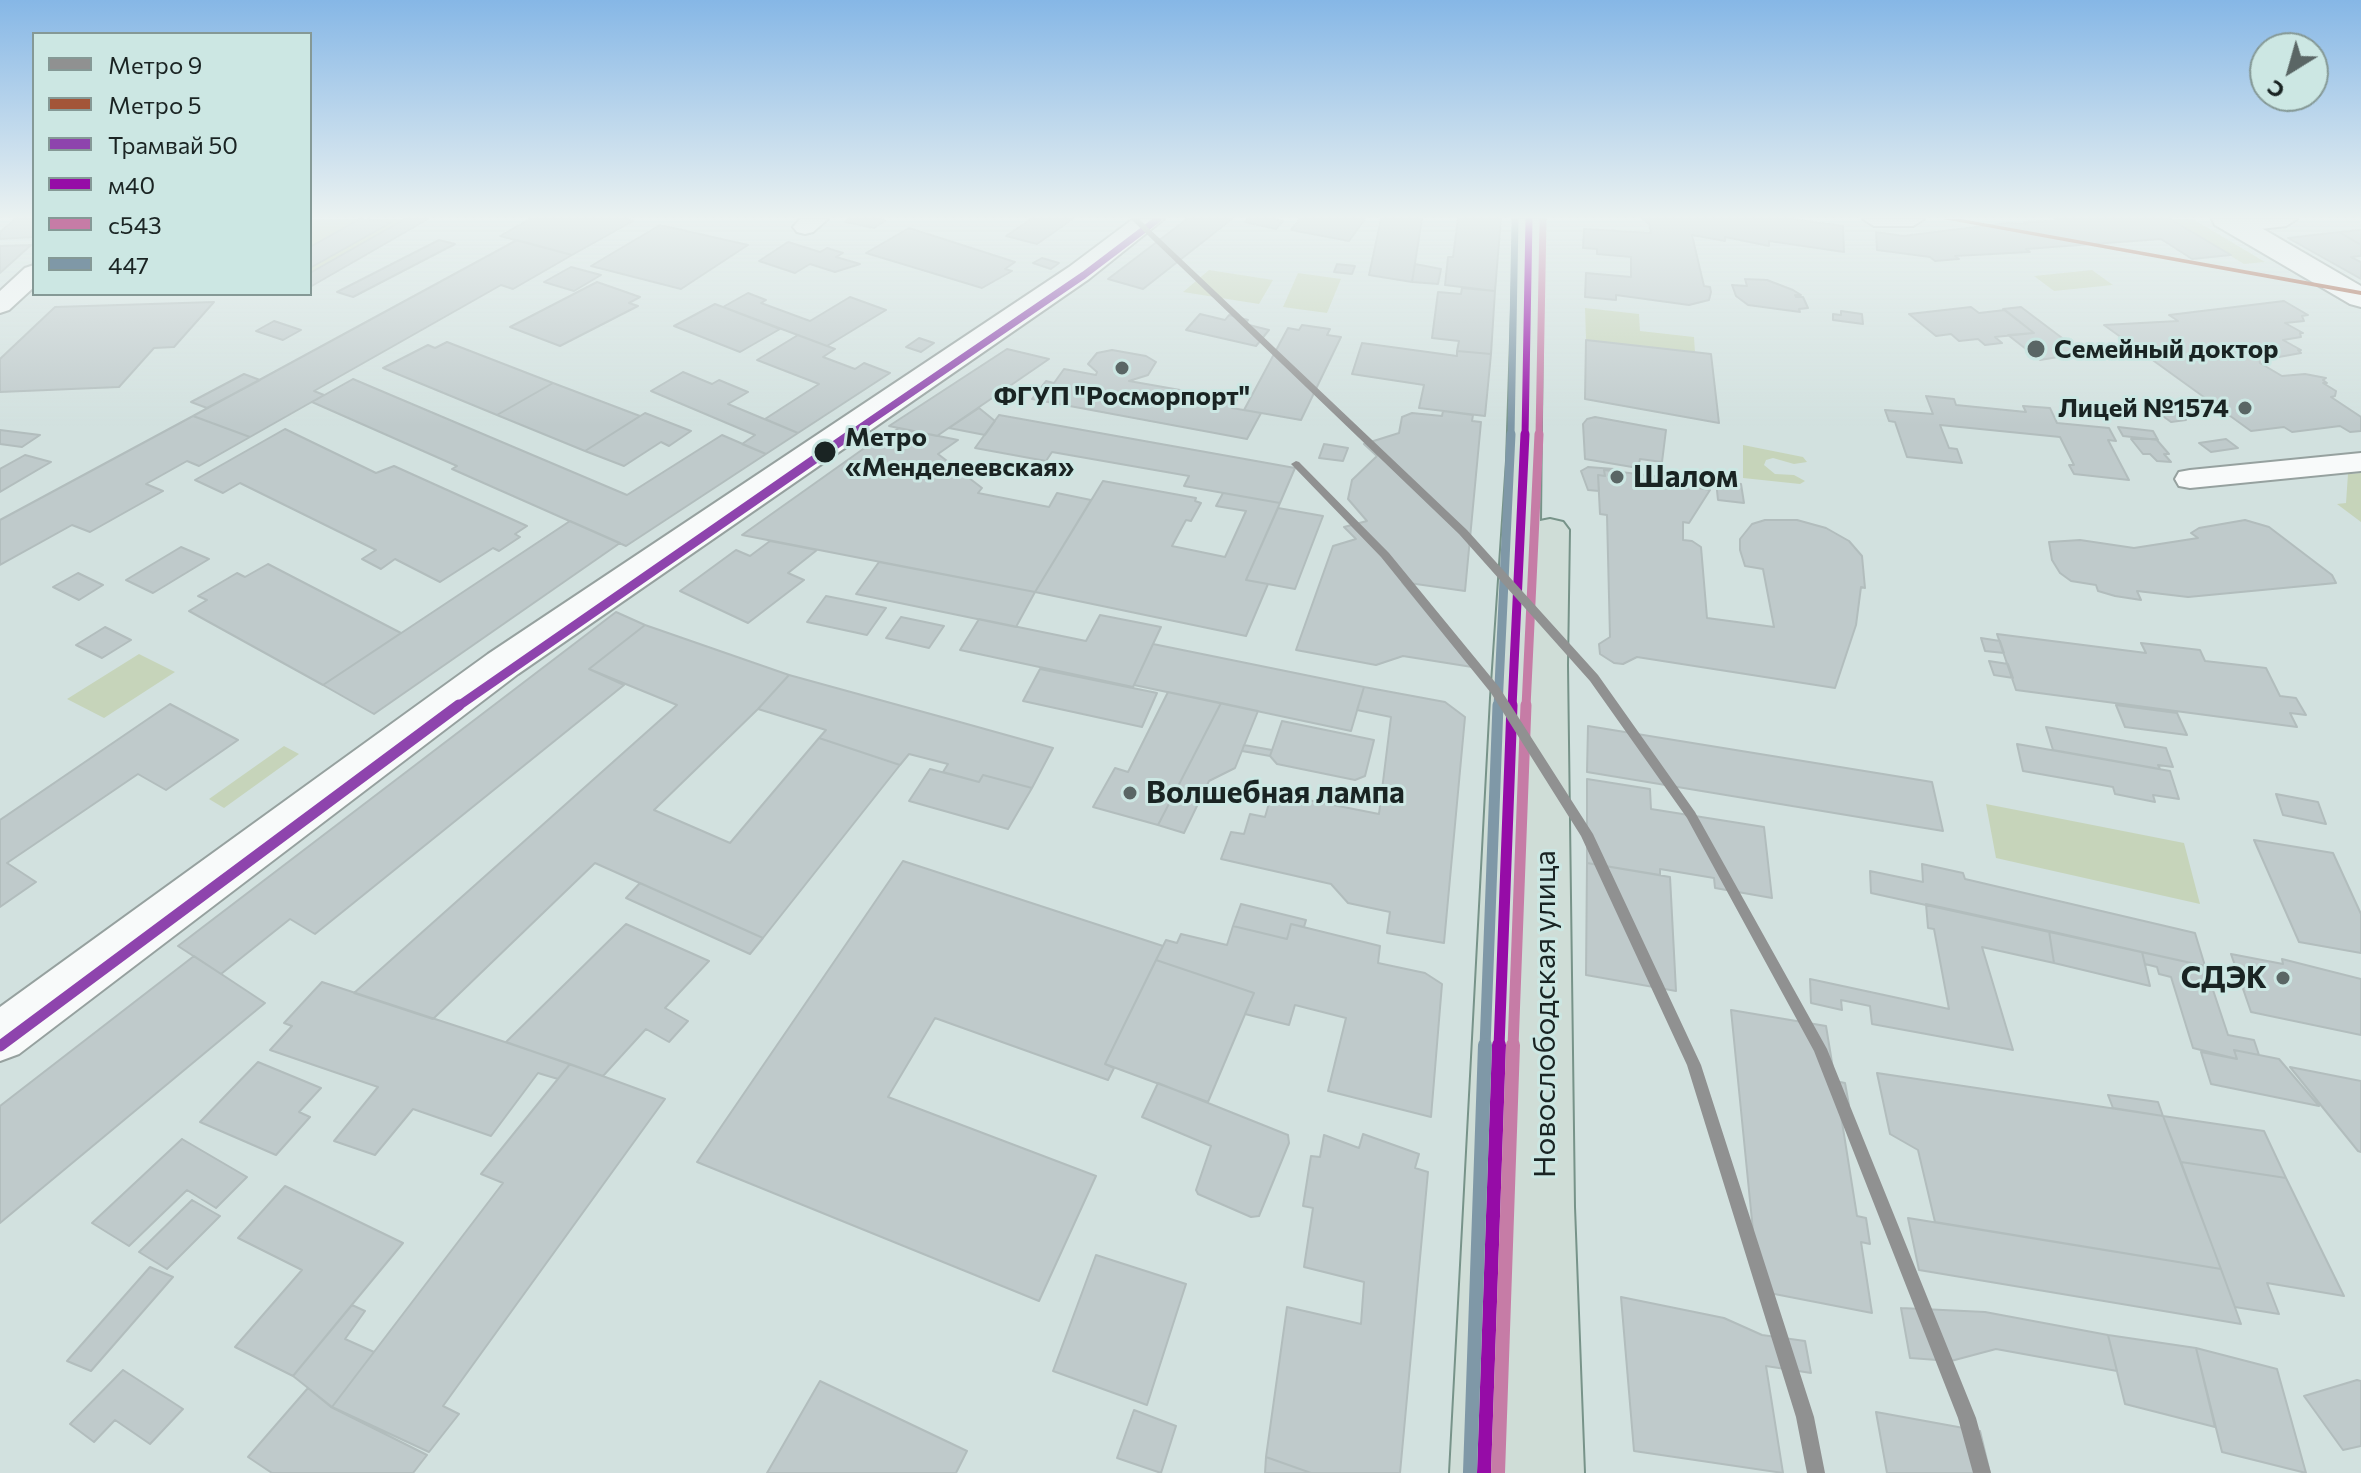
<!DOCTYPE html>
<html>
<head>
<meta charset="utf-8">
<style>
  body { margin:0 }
  #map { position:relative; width:2361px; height:1473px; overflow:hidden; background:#d2e1df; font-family:Commissioner,sans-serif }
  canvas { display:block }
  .legend { position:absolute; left:32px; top:32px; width:280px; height:264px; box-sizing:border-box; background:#cce7e3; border:2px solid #859996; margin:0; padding:10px 14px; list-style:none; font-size:24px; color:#1a2423 }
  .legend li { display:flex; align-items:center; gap:16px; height:40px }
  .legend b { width:40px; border:2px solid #859996 }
  .north { position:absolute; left:2249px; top:32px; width:80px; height:80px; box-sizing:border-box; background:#cce7e3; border:2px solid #859996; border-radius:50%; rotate:217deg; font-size:22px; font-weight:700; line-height:32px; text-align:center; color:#1a2423 }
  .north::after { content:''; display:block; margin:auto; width:28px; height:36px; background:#5a6665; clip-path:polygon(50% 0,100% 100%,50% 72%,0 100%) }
</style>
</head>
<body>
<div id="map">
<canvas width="2361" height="1473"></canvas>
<ul class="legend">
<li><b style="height:10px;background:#909191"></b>Метро 9</li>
<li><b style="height:10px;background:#a35539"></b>Метро 5</li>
<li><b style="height:10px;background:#8e44ad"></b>Трамвай 50</li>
<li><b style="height:10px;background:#960ca7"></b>м40</li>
<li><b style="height:10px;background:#c67ca6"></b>с543</li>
<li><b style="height:10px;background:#7f98a7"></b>447</li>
</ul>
<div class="north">С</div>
</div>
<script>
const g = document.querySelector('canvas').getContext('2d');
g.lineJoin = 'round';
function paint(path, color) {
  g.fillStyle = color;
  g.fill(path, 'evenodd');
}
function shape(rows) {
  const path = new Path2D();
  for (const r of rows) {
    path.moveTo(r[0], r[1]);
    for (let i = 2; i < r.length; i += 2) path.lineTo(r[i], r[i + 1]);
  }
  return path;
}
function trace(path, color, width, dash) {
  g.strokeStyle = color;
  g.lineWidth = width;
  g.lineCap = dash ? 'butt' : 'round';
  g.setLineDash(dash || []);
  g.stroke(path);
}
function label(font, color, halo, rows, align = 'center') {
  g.font = font + ' Commissioner,sans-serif';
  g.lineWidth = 6;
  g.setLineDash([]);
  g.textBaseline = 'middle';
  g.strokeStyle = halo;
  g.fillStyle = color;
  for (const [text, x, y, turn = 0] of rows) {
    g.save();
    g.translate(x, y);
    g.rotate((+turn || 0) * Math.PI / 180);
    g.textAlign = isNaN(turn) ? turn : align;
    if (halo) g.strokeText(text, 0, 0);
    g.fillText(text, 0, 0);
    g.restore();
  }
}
paint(shape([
  [310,219,405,219,310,273],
  [2170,219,2193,219,2265,262,2244,264],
  [1209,270,1273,280,1259,304,1183,292],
  [2092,270,2113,285,2054,291,2034,276],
  [1298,273,1341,279,1327,313,1283,307],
  [1585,308,1639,314,1640,331,1694,337,1695,352,1586,340],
  [1743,445,1803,457,1807,462,1794,464,1773,458,1766,460,1764,465,1775,474,1794,475,1805,481,1800,484,1743,478],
  [2361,473,2361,522,2337,504,2346,503,2348,474],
  [139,654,175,672,104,718,67,699],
  [284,746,299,754,224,808,209,799],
  [1986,804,2184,843,2200,904,1996,858]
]), '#c6d4ba');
const building = shape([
  [15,219,34,219,34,237,0,239,0,232,15,219],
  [360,219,392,222,310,268,310,247,360,219],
  [405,219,428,219,310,287,310,273,405,219],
  [530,219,628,219,633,221,572,255,500,236,530,219],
  [849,219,881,219,885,221,874,228,845,222,849,219],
  [1031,219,1073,219,1037,244,1006,236,1031,219],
  [1187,219,1232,219,1143,289,1108,279,1187,219],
  [1248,219,1273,219,1283,221,1276,229,1245,222,1248,219],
  [1300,219,1365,219,1349,241,1291,230,1300,219],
  [1381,219,1422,219,1412,282,1369,275,1381,219],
  [1458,219,1501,219,1495,291,1445,285,1448,257,1453,257,1458,219],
  [1642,219,1791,219,1843,226,1844,252,1769,241,1769,246,1725,237,1725,241,1692,235,1704,286,1710,287,1711,292,1709,300,1689,305,1616,295,1616,300,1585,297,1586,273,1631,277,1631,257,1597,254,1597,249,1583,248,1584,229,1651,233,1649,224,1642,219],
  [2054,219,2170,219,2231,255,2192,259,2161,239,2026,249,2030,252,1955,256,1959,259,1935,261,1930,257,1877,250,1876,232,1903,236,2008,223,2028,224,2024,222,2057,221,2054,219],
  [660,225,748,245,681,289,591,266,660,225],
  [909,228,1015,262,1005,269,1012,271,982,288,866,253,909,228],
  [2361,230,2361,245,2339,232,2361,230],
  [2339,232,2361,245,2361,256,2351,257,2361,262,2361,279,2288,238,2339,232],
  [439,240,455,244,353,297,337,292,439,240],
  [517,240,572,255,513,289,501,285,314,391,324,395,250,437,193,416,517,240],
  [788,242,820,252,827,248,843,253,836,257,860,264,835,272,810,264,795,273,759,261,788,242],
  [31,245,20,255,0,273,0,246,31,245],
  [1042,258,1059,263,1051,269,1033,263,1042,258],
  [1337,264,1355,266,1352,274,1334,272,1337,264],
  [1415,264,1441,269,1438,284,1412,282,1415,264],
  [571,267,601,275,574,291,544,282,571,267],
  [1745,279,1767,280,1793,290,1801,295,1795,295,1796,297,1803,297,1808,308,1799,309,1800,312,1748,305,1736,296,1732,285,1747,286,1745,279],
  [597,282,640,297,629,303,638,306,560,346,510,327,597,282],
  [1462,288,1495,291,1491,354,1457,351,1459,341,1432,338,1438,292,1461,294,1462,288],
  [748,293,766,300,761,303,810,321,850,297,886,310,827,346,723,307,748,293],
  [2284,301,2308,315,2302,316,2304,321,2285,323,2303,333,2300,333,2301,337,2283,340,2301,350,2298,350,2301,353,2279,357,2275,354,2263,355,2259,357,2260,363,2282,376,2305,374,2326,378,2323,380,2327,383,2323,383,2336,391,2335,396,2331,397,2361,417,2361,431,2350,432,2340,426,2292,432,2284,427,2251,431,2104,325,2178,321,2169,315,2284,301],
  [214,302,174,347,154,348,119,387,0,392,0,359,55,307,214,302],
  [715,304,723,307,780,329,740,352,674,326,715,304],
  [1971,307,1979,313,2005,310,2034,333,1995,337,2002,343,1985,345,1978,339,1959,341,1951,334,1936,336,1909,314,1971,307],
  [2021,307,2082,353,2040,360,2008,335,2034,333,2003,309,2021,307],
  [1841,311,1862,314,1863,324,1833,320,1833,314,1841,315,1841,311],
  [1200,314,1225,320,1229,315,1248,320,1245,324,1269,330,1256,346,1186,330,1200,314],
  [274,321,301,330,283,340,256,331,274,321],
  [1302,325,1330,329,1327,335,1341,337,1301,420,1244,410,1288,328,1299,330,1302,325],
  [798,335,835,349,823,357,855,369,864,363,890,373,798,433,765,419,819,384,757,360,798,335],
  [919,338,934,343,921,352,906,347,919,338],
  [1586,340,1711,354,1719,423,1585,399,1586,340],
  [447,342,553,383,497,415,383,368,428,345,435,348,447,342],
  [1362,343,1457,356,1457,351,1491,354,1485,416,1419,408,1424,385,1352,374,1362,343],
  [1007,349,1049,359,937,436,889,426,1007,349],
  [1112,350,1146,356,1156,362,1148,375,1129,381,1237,400,1232,408,1261,413,1247,439,1032,399,1046,381,1054,383,1064,369,1096,375,1097,372,1088,364,1097,353,1112,350],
  [683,372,712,384,719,380,748,392,728,404,798,433,766,454,742,444,755,435,651,391,683,372],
  [244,374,260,380,207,408,191,402,244,374],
  [353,379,627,495,722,435,766,454,626,546,452,469,457,466,312,402,353,379],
  [553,383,640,416,585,451,497,415,553,383],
  [1926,396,1954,399,1956,405,2026,412,2023,406,2050,408,2057,423,2109,428,2116,441,2108,440,2129,480,2074,474,2069,465,2074,465,2060,437,1940,425,1949,448,1957,449,1962,463,1907,457,1895,422,1889,421,1885,410,1933,414,1926,396],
  [979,408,995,421,985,435,949,428,979,408],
  [1443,411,1473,415,1472,421,1481,422,1465,591,1402,582,1472,667,1403,656,1376,665,1296,650,1333,546,1356,539,1344,527,1367,521,1348,499,1352,480,1377,456,1364,444,1399,433,1402,417,1412,413,1442,416,1443,411],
  [2175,412,2186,420,2171,422,2160,414,2175,412],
  [645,413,691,431,669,446,661,442,624,466,585,451,645,413],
  [999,415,1295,468,1280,503,1184,486,1189,476,1052,452,1046,461,975,448,999,415],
  [193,416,250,437,199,466,187,461,146,484,163,491,90,532,72,525,0,565,0,520,193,416],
  [1595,417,1666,430,1662,462,1640,459,1638,468,1585,459,1583,424,1587,419,1595,417],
  [2118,427,2153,431,2158,440,2123,436,2118,427],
  [899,428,958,440,938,454,982,488,978,493,1049,507,1057,493,1091,500,1035,592,742,535,873,442,876,444,899,428],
  [285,429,376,473,394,466,527,526,515,534,520,537,499,551,493,548,440,582,395,559,381,569,362,559,376,550,240,483,223,493,195,480,285,429],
  [0,430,40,435,22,447,0,444,0,430],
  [2131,439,2156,439,2169,454,2164,454,2171,462,2157,461,2150,454,2143,454,2131,439],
  [2226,439,2238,448,2211,452,2199,443,2226,439],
  [1324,444,1348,448,1343,461,1319,458,1324,444],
  [25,455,51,462,0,492,0,469,25,455],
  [1588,467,1614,469,1604,470,1605,476,1598,475,1599,491,1588,490,1581,471,1588,467],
  [1604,470,1679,479,1679,484,1710,490,1689,523,1683,522,1683,540,1692,541,1701,547,1707,618,1774,627,1763,569,1745,566,1740,550,1740,539,1752,524,1765,520,1797,520,1826,528,1849,541,1862,556,1865,588,1861,587,1856,625,1835,688,1637,657,1623,664,1614,663,1600,654,1599,644,1610,637,1607,515,1600,514,1598,475,1605,476,1604,470],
  [1103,481,1196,498,1195,501,1201,503,1191,521,1186,520,1172,546,1225,557,1246,511,1216,506,1223,493,1280,503,1246,580,1268,584,1246,636,1035,592,1103,481],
  [1716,481,1741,484,1744,503,1718,500,1716,481],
  [1278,508,1323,516,1295,589,1246,580,1278,508],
  [2245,520,2269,527,2332,575,2336,583,2188,597,2137,591,2141,600,2115,596,2098,591,2096,585,2071,581,2060,573,2052,560,2049,542,2080,540,2134,548,2198,538,2191,533,2199,528,2245,520],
  [570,521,620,543,374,714,323,685,570,521],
  [770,541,817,550,788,573,804,580,748,623,680,591,736,550,750,556,770,541],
  [181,547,209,559,153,593,126,580,181,547],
  [879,562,1035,592,1016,627,856,594,879,562],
  [268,564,401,633,323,685,189,611,207,600,198,596,237,573,245,577,268,564],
  [78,573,103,585,79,600,53,587,78,573],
  [826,596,886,608,867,635,807,622,826,596],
  [616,612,645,625,589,669,624,685,315,934,290,919,221,974,178,946,616,612],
  [1100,615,1161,627,1133,687,960,650,979,619,1086,641,1100,615],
  [901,617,944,626,929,648,886,638,901,617],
  [645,625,789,675,758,709,654,810,730,843,819,738,900,765,763,938,595,863,433,1019,354,993,677,705,589,669,645,625],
  [105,627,131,640,102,658,76,645,105,627],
  [1997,634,2146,653,2141,643,2200,650,2205,661,2266,668,2280,696,2296,698,2306,715,2290,713,2297,727,2016,690,1997,634],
  [1981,638,2000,641,2004,653,1985,651,1981,638],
  [1153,644,1364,687,1351,731,1134,685,1153,644],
  [1989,661,2008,664,2013,678,1994,675,1989,661],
  [1040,669,1157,693,1142,727,1023,701,1040,669],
  [789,675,949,719,1053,748,1032,788,983,775,979,782,943,772,948,764,909,754,900,765,819,738,826,730,758,709,789,675],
  [1364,687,1445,702,1465,717,1444,943,1387,933,1390,912,1348,903,1331,884,1221,859,1231,832,1244,834,1250,814,1265,817,1272,793,1379,814,1391,717,1357,710,1364,687],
  [1168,692,1221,703,1158,825,1093,807,1115,768,1128,772,1168,692],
  [1221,703,1258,711,1235,768,1209,781,1184,833,1158,825,1221,703],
  [170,704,238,740,166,790,138,774,7,863,36,882,0,907,0,820,170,704],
  [2116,705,2177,713,2187,735,2125,727,2116,705],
  [1282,721,1374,740,1365,776,1355,780,1277,764,1270,756,1282,721],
  [1588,726,1932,782,1943,831,1587,772,1588,726],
  [2046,727,2166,748,2173,767,2158,765,2160,769,2053,750,2046,727],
  [2017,744,2170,771,2179,799,2153,795,2155,802,2115,794,2113,787,2023,771,2017,744],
  [1244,745,1272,750,1270,756,1242,751,1244,745],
  [930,769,979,782,983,775,1032,788,1008,829,909,801,930,769],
  [1587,779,1650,789,1651,809,1764,827,1772,898,1715,888,1714,878,1660,869,1660,875,1587,863,1587,779],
  [2276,794,2318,802,2326,824,2283,815,2276,794],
  [2254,840,2333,853,2361,914,2361,953,2299,942,2254,840],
  [903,861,1163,946,1105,1064,1114,1068,1108,1080,935,1018,888,1097,1096,1176,1039,1301,697,1162,903,861],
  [1587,863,1670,877,1676,991,1586,975,1587,863],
  [1922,864,1963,873,1965,879,2195,933,2205,966,1871,893,1870,871,1923,882,1922,864],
  [640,883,763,938,750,954,626,898,640,883],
  [1241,904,1306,920,1304,927,1291,924,1287,939,1233,926,1241,904],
  [1926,904,2049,931,2054,963,1982,947,2013,1050,1872,1024,1870,1006,1841,1000,1842,1010,1811,1003,1810,979,1949,1009,1934,929,1928,928,1926,904],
  [626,924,709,961,665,1008,688,1021,669,1042,646,1029,603,1076,506,1042,626,924],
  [1291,924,1380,946,1378,963,1425,973,1442,984,1431,1117,1328,1091,1346,1018,1295,1005,1289,1025,1245,1014,1254,993,1156,960,1166,940,1177,943,1181,934,1227,945,1233,926,1287,939,1291,924],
  [2049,931,2142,952,2150,986,2054,963,2049,931],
  [2142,952,2205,966,2228,1035,2254,1040,2259,1055,2234,1050,2237,1059,2193,1048,2171,977,2159,974,2157,967,2145,964,2142,952],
  [2231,954,2283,964,2282,959,2361,979,2361,1035,2251,1012,2231,954],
  [194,956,265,1003,0,1223,0,1106,194,956],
  [1156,960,1254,993,1208,1102,1105,1064,1156,960],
  [322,982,490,1037,570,1064,558,1079,538,1073,491,1136,413,1109,375,1155,334,1141,378,1087,270,1050,292,1026,284,1023,322,982],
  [1731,1010,1826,1026,1835,1081,1845,1083,1849,1105,1839,1103,1857,1216,1866,1218,1870,1244,1861,1242,1872,1313,1759,1291,1731,1010],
  [2234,1050,2279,1059,2319,1106,2211,1084,2201,1052,2237,1059,2234,1050],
  [258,1062,321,1088,299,1112,310,1117,276,1155,200,1122,258,1062],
  [570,1064,665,1099,443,1406,459,1414,429,1452,332,1407,503,1183,481,1174,570,1064],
  [2290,1067,2361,1081,2361,1152,2358,1151,2290,1067],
  [1877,1073,2163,1116,2221,1269,1935,1222,1918,1150,1890,1134,1877,1073],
  [1158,1083,1288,1135,1289,1143,1259,1216,1251,1217,1198,1194,1196,1190,1211,1146,1142,1117,1158,1083],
  [2108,1095,2158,1102,2163,1116,2113,1108,2108,1095],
  [2163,1116,2264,1131,2286,1178,2181,1162,2163,1116],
  [1363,1134,1419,1154,1415,1168,1428,1172,1400,1473,1311,1473,1266,1457,1287,1307,1361,1324,1364,1282,1304,1267,1313,1208,1303,1206,1311,1156,1320,1157,1324,1135,1359,1148,1363,1134],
  [182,1139,247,1177,216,1208,187,1190,129,1246,92,1223,182,1139],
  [2181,1162,2286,1178,2344,1296,2267,1283,2279,1314,2235,1307,2181,1162],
  [285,1186,403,1243,293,1376,235,1347,302,1270,238,1238,285,1186],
  [192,1200,220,1216,167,1269,139,1252,192,1200],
  [1908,1218,2221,1269,2241,1324,1919,1270,1908,1218],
  [1096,1255,1186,1284,1147,1405,1053,1371,1096,1255],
  [150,1267,173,1277,91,1371,67,1361,150,1267],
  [1621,1297,1724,1318,1762,1335,1805,1341,1811,1373,1766,1366,1783,1473,1634,1451,1621,1297],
  [352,1305,365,1311,345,1339,374,1352,332,1407,293,1376,352,1305],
  [1901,1308,1985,1312,2108,1335,2117,1371,1996,1349,1951,1361,1910,1358,1901,1308],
  [2108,1335,2196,1348,2215,1427,2125,1404,2108,1335],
  [2196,1348,2277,1369,2306,1473,2222,1452,2196,1348],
  [123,1370,183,1409,150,1444,115,1420,94,1442,70,1424,123,1370],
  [2357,1380,2361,1381,2361,1446,2343,1450,2304,1396,2357,1380],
  [820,1381,967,1451,956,1473,767,1473,820,1381],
  [308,1388,331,1407,427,1455,413,1473,272,1473,248,1457,308,1388],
  [1134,1410,1176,1426,1161,1473,1117,1458,1134,1410],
  [1876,1412,1980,1431,1990,1473,1887,1473,1876,1412],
  [1266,1457,1311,1473,1265,1473,1266,1457]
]);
paint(building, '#bfcacb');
trace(building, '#b2bdbd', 2);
const street = shape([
  [800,219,828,219,813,232,805,234,797,232,793,227,800,219],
  [1863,219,1924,219,1913,226,1874,226,1863,219],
  [2229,219,2297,219,2286,226,2235,232,2227,230,2223,225,2229,219],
  [34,265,34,287,9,310,0,313,0,291,25,268,34,265],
  [2361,453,2361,471,2190,488,2179,486,2175,479,2179,472,2190,470,2361,453]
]);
const secondary = shape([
  [1133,219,1164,219,1089,279,518,674,19,1054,0,1061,0,1007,488,654,1069,267,1133,219],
  [2212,219,2246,219,2361,286,2361,307,2350,304,2215,225,2212,219]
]);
const primary = shape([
  [1515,219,1543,219,1540,521,1550,519,1563,522,1569,530,1567,665,1574,1207,1584,1473,1450,1473,1491,698,1507,461,1515,219]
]);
trace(street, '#96a19f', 4);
trace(secondary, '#96a19f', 4);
trace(primary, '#779389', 4);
paint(street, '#f8fafa');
paint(secondary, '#f8fafa');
paint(primary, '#cfddd7');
trace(shape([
  [1525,436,1529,219]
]), '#960ca7', 7);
trace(shape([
  [1512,707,1525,434]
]), '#960ca7', 9);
trace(shape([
  [1499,1047,1512,705]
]), '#960ca7', 11);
trace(shape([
  [1484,1473,1499,1045]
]), '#960ca7', 14);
trace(shape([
  [1539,436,1543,219]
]), '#c67ca6', 7);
trace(shape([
  [1526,707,1539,434]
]), '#c67ca6', 9);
trace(shape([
  [1513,1047,1526,705]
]), '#c67ca6', 11);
trace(shape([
  [1498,1473,1513,1045]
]), '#c67ca6', 14);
trace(shape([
  [1511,436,1515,219]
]), '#7f98a7', 7);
trace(shape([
  [1498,707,1511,434]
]), '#7f98a7', 9);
trace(shape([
  [1485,1047,1498,705]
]), '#7f98a7', 11);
trace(shape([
  [1470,1472,1485,1045]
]), '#7f98a7', 14);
trace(shape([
  [848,436,1084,275,1158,219]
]), '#8e44ad', 7);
trace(shape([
  [457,707,851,434]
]), '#8e44ad', 9);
trace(shape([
  [0,1046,459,705]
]), '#8e44ad', 11);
paint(shape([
  [1131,219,1139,219,1467,530,1598,675,1695,812,1827,1049,1976,1418,1991,1473,1973,1473,1958,1418,1814,1051,1687,818,1590,681,1459,534,1131,219],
  [1296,461,1299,462,1389,553,1499,687,1593,834,1701,1065,1814,1417,1825,1473,1807,1473,1796,1417,1687,1065,1581,836,1491,693,1381,557,1293,466,1291,464,1296,461]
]), '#909191');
paint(shape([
  [1943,219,1961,219,2361,291,2361,295,1943,219]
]), '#a35539');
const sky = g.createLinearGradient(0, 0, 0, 426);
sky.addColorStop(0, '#86b7e6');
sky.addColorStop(0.51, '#ebf2f1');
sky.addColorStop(1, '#ebf2f100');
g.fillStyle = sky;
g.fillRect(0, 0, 2361, 426);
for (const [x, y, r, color] of [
  [2036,349,10,"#5a6665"],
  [1122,368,8,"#5a6665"],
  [2245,408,8,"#5a6665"],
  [825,452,12,"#1a2423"],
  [1617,477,8,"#5a6665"],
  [1130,793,8,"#5a6665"],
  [2283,978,8,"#5a6665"]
]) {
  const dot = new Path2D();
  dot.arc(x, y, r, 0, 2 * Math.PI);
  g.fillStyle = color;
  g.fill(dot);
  trace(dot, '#cce7e3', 3);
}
label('bold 26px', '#1a2423', '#cce7e3', [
  ["Семейный доктор",2054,349],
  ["ФГУП \"Росморпорт\"",1122,396,"center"],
  ["Лицей №1574",2229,408,"right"]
], 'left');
label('bold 26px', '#1a2423', '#cce7e3', [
  ["Метро",845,437],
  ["«Менделеевская»",845,467]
], 'left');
label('bold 30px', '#1a2423', '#cce7e3', [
  ["Шалом",1633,477],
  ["Волшебная лампа",1146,793],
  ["СДЭК",2267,978,"right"]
], 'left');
label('30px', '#1a2423', '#cce7e3', [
  ["Новослободская улица",1545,1014,-90]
]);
</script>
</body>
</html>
